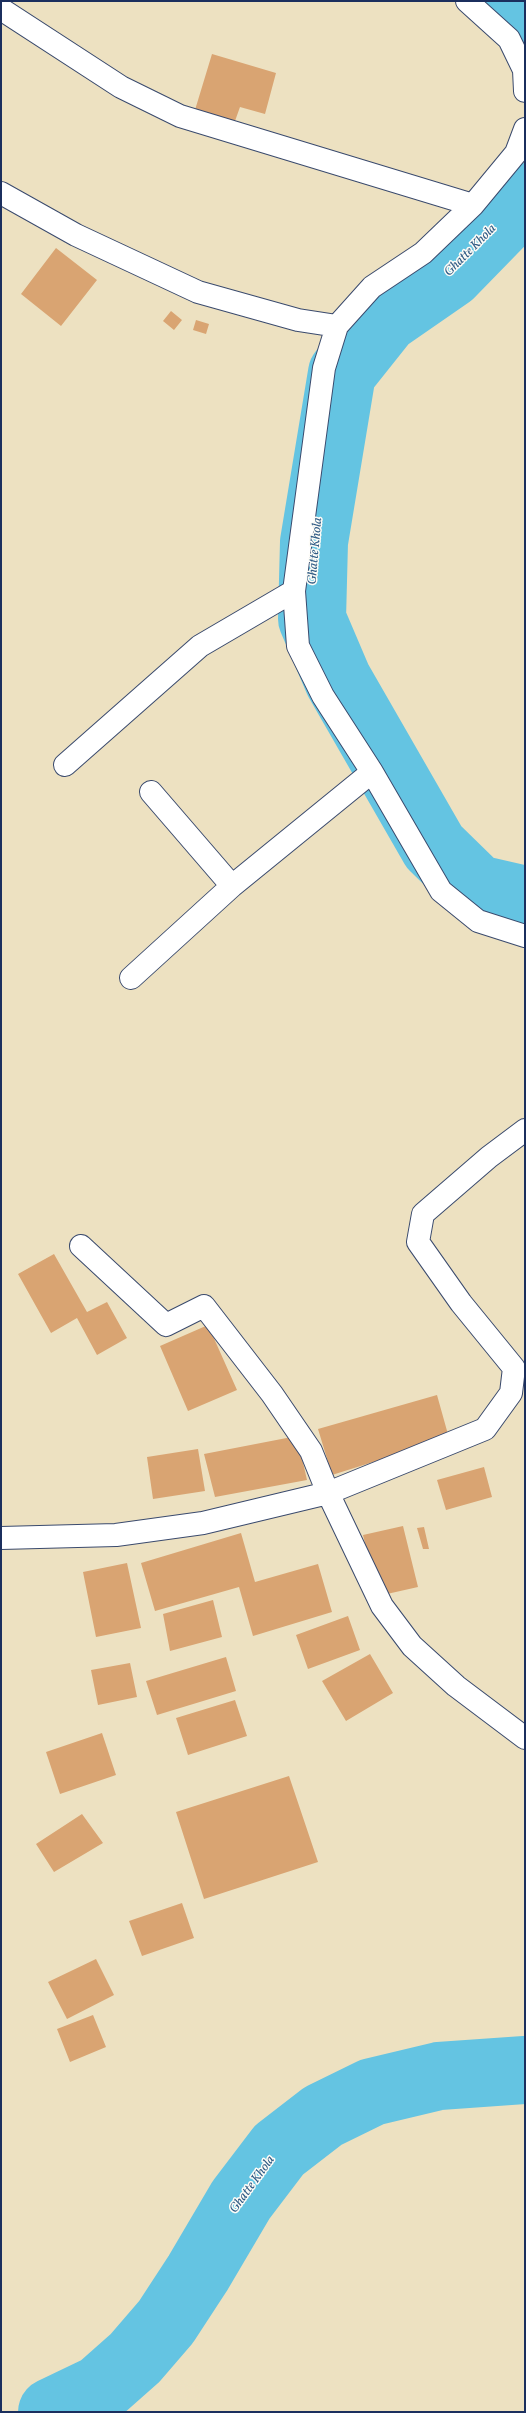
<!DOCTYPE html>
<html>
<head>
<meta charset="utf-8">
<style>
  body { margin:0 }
  #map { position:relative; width:526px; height:2413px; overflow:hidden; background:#ede1c1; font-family:Vollkorn,serif }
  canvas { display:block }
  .frame { position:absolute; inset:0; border:2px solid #1b2f5e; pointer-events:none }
</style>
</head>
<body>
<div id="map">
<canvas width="526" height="2413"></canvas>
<div class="frame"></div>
</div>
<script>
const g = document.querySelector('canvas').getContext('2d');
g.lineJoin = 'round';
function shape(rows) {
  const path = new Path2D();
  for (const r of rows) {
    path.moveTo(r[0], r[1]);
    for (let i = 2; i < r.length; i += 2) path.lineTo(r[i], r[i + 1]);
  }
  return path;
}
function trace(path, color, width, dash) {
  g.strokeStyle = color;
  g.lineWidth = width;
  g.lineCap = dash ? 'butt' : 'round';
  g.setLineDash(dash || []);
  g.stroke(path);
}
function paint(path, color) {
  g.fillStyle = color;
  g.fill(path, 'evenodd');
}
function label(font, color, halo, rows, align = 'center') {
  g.font = font + ' Vollkorn,serif';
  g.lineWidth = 3;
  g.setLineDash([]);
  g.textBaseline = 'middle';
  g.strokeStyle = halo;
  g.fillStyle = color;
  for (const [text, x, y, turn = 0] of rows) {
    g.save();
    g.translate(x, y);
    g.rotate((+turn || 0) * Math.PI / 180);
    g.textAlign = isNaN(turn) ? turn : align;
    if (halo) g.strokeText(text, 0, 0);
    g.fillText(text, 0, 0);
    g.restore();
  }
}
trace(shape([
  [505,1,525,23],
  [525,197,450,274,385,319,342,373,314,542,312,619,338,680,434,847,477,889,525,900],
  [52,2412,100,2389,135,2358,166,2322,198,2273,241,2200,279,2150,323,2116,372,2092,439,2076,525,2070]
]), '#64c4e2', 68);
paint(shape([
  [212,54,276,73,265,114,240,107,235,121,195,110],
  [56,248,97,280,61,326,21,294],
  [171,311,182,320,174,330,163,321],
  [196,320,209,324,206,334,193,330],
  [54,1254,87,1312,107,1302,127,1338,97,1355,77,1318,51,1333,18,1274],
  [208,1325,237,1390,188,1411,160,1346],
  [437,1395,449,1438,332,1475,318,1429],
  [297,1436,307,1480,215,1497,204,1454],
  [198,1449,205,1491,153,1499,147,1457],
  [484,1467,492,1497,446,1510,437,1480],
  [403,1526,418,1587,378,1596,363,1535],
  [424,1527,429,1549,423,1549,417,1528],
  [241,1533,255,1582,318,1564,332,1612,253,1636,239,1587,155,1611,141,1563],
  [127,1563,141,1628,96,1637,83,1572],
  [213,1600,222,1637,170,1651,163,1614],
  [348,1616,360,1650,308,1669,296,1635],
  [370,1654,393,1693,346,1721,322,1681],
  [226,1657,236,1691,157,1715,146,1681],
  [130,1663,137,1697,98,1705,91,1670],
  [235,1700,247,1736,188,1755,176,1718],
  [102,1733,116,1775,60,1794,46,1752],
  [289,1776,318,1862,204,1899,176,1812],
  [82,1814,103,1843,54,1872,36,1844],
  [182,1903,194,1938,142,1956,129,1921],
  [96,1959,114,1995,67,2019,48,1982],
  [93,2015,106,2047,70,2062,57,2029]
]), '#d9a472');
const minor = shape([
  [467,1,509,39,524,70,525,91],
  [1,9,121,87,180,116,473,205],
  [525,129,516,153,473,205,423,253,372,287,337,326,324,368,294,591,298,646,323,696,372,772,441,891,478,921,525,936],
  [1,193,76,235,198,292,298,320,337,326],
  [65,765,200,646,294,591],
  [151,792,232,886],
  [131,978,232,886,372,772],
  [81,1246,166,1325,204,1306,272,1394,311,1451,328,1493,382,1606,412,1646,456,1686,525,1738],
  [1,1538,116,1535,203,1523,328,1493,485,1429,511,1393,514,1368,461,1303,418,1242,423,1214,489,1157,525,1130]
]);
trace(minor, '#3a4a6d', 24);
trace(minor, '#fff', 22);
label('italic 13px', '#315c86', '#fdfcf7', [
  ["Ghatte Khola",471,251,-45],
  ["Ghatte Khola",316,551,-85],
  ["Ghatte Khola",253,2185,-54]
]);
</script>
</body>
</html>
